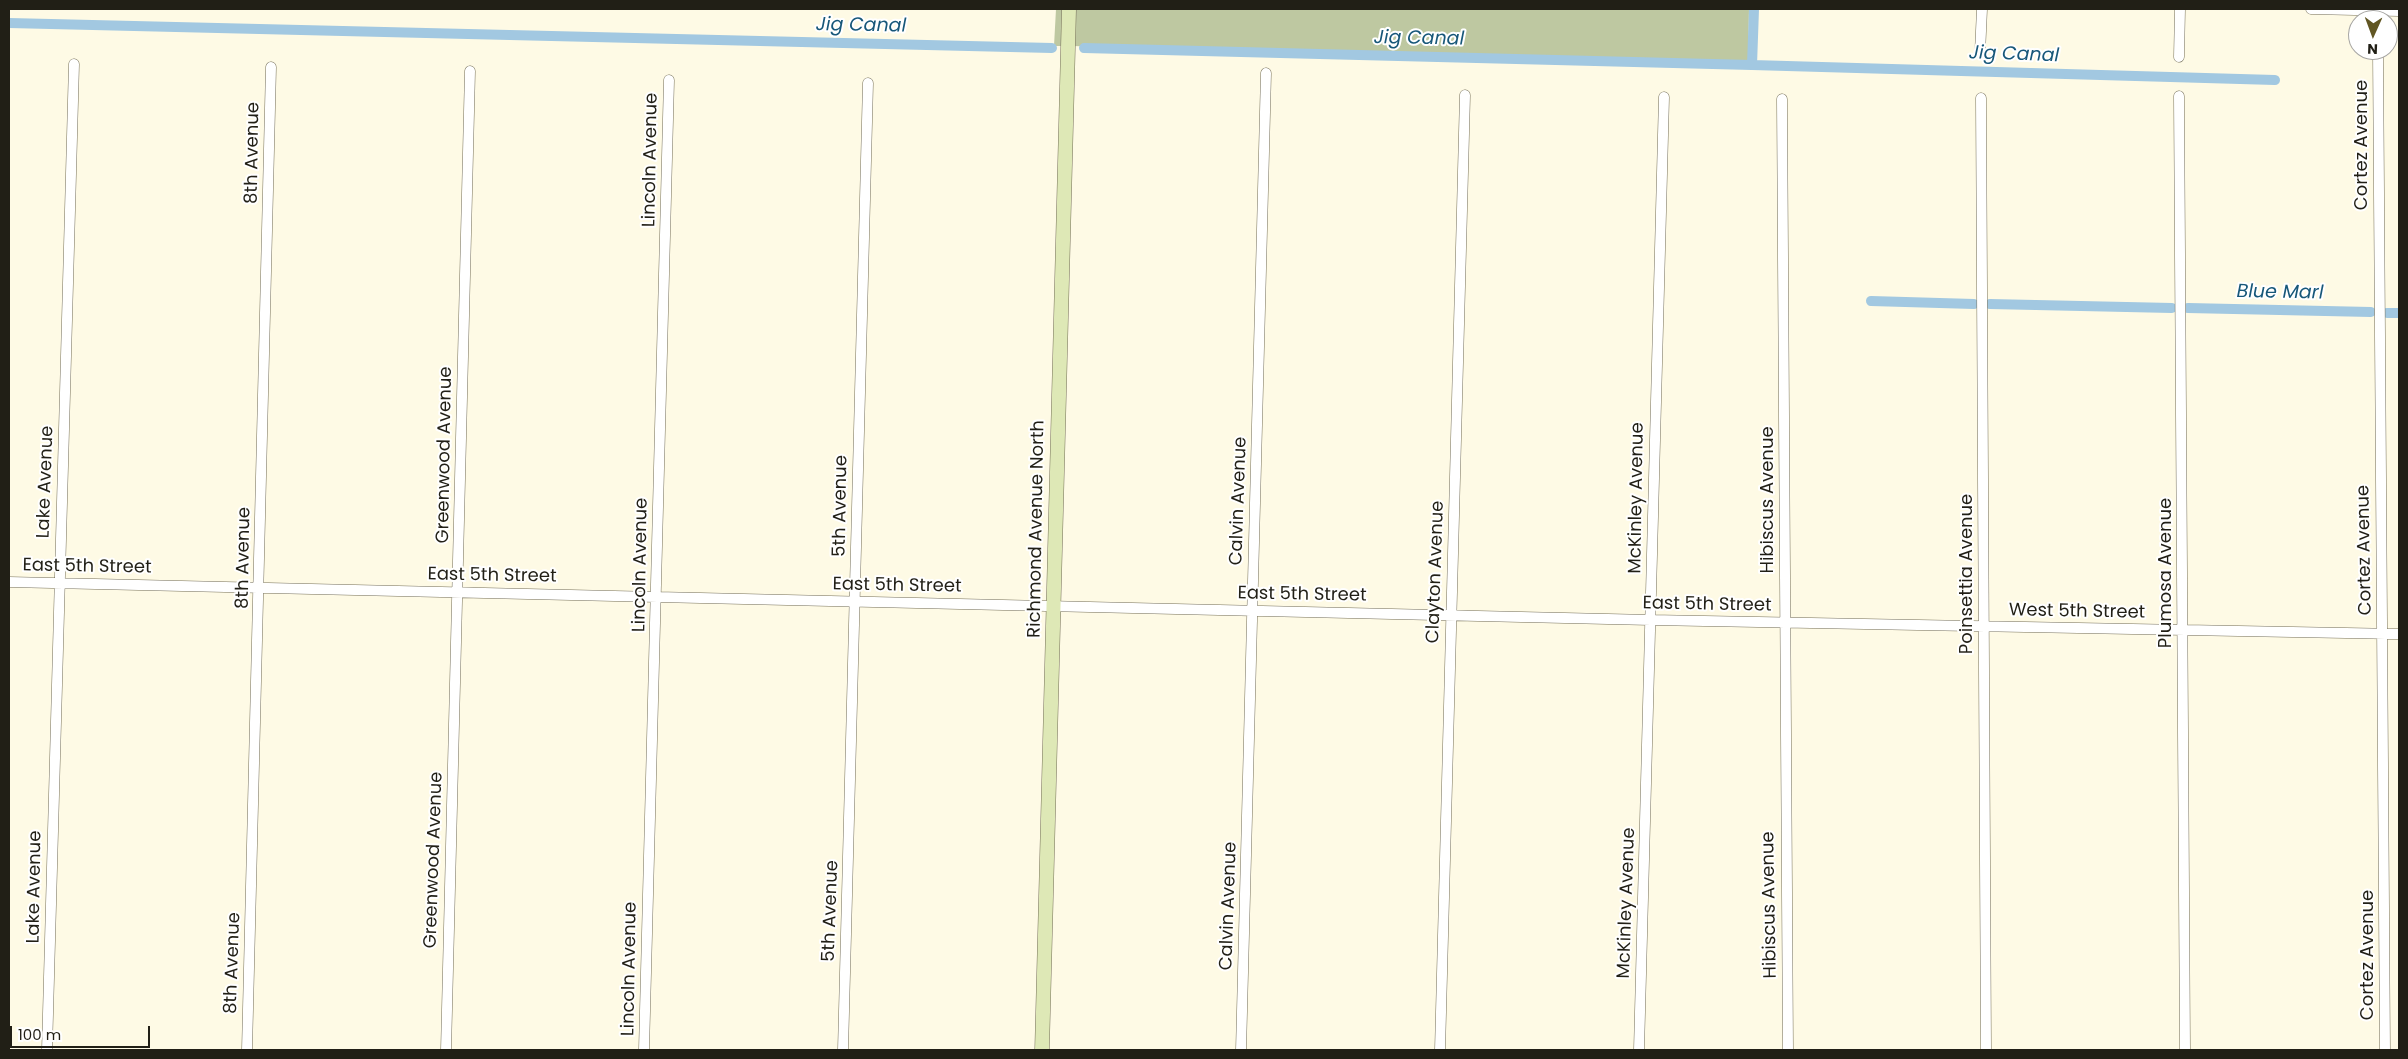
<!DOCTYPE html>
<html>
<head>
<meta charset="utf-8">
<style>
  body { margin:0 }
  #map { position:relative; width:2408px; height:1059px; overflow:hidden; background:#fefae5; font-family:Poppins,sans-serif }
  canvas { display:block }
  .frame { position:absolute; inset:0; border:10px solid #211f16; pointer-events:none }
  .north { position:absolute; left:2348px; top:10px; width:50px; height:50px; box-sizing:border-box; background:#fff; border:1px solid #a6a5a2; border-radius:50%; rotate:182deg; font-size:14px; font-weight:700; line-height:20px; text-align:center; color:#211f16 }
  .north::after { content:''; display:block; margin:auto; width:18px; height:22px; background:#615623; clip-path:polygon(50% 0,100% 100%,50% 72%,0 100%) }
  .scale { position:absolute; left:10px; top:1026px; width:140px; height:22px; box-sizing:border-box; border:2px solid #211f16; border-top:0; padding-left:6px; font-size:15px; line-height:18px; white-space:nowrap; color:#211f16; -webkit-text-stroke:4px #fff; paint-order:stroke }
</style>
</head>
<body>
<div id="map">
<canvas width="2408" height="1059"></canvas>
<div class="frame"></div>
<div class="north">N</div>
<div class="scale">100 m</div>
</div>
<script>
const g = document.querySelector('canvas').getContext('2d');
g.lineJoin = 'round';
function paint(path, color) {
  g.fillStyle = color;
  g.fill(path, 'evenodd');
}
function shape(rows) {
  const path = new Path2D();
  for (const r of rows) {
    path.moveTo(r[0], r[1]);
    for (let i = 2; i < r.length; i += 2) path.lineTo(r[i], r[i + 1]);
  }
  return path;
}
function trace(path, color, width, dash) {
  g.strokeStyle = color;
  g.lineWidth = width;
  g.lineCap = dash ? 'butt' : 'round';
  g.setLineDash(dash || []);
  g.stroke(path);
}
function label(font, color, halo, rows, align = 'center') {
  g.font = font + ' Poppins,sans-serif';
  g.lineWidth = 4;
  g.setLineDash([]);
  g.textBaseline = 'middle';
  g.strokeStyle = halo;
  g.fillStyle = color;
  for (const [text, x, y, turn = 0] of rows) {
    g.save();
    g.translate(x, y);
    g.rotate((+turn || 0) * Math.PI / 180);
    g.textAlign = isNaN(turn) ? turn : align;
    if (halo) g.strokeText(text, 0, 0);
    g.fillText(text, 0, 0);
    g.restore();
  }
}
paint(shape([
  [1056,9,1065,9,1064,46,1054,46],
  [1074,9,1749,9,1748,68,1073,46]
]), '#bec8a1');
trace(shape([
  [9,23,1052,48],
  [1084,48,1752,65,1754,9],
  [1752,65,2275,80],
  [1871,301,1974,304],
  [1990,304,2172,308],
  [2188,308,2371,312],
  [2387,313,2399,313]
]), '#a2c8e1', 10);
const street = shape([
  [2311,9,2399,11],
  [2378,50,2385,1050],
  [1980,53,1982,9],
  [2179,57,2180,9],
  [2179,96,2185,1050],
  [1981,98,1986,1050],
  [1782,99,1788,1050],
  [9,582,1651,620,2399,634],
  [47,1050,74,64],
  [247,1050,271,67],
  [446,1050,470,71],
  [644,1050,669,80],
  [843,1050,868,83],
  [1241,1050,1266,73],
  [1440,1050,1465,95],
  [1639,1050,1664,97]
]);
const secondary = shape([
  [1042,1050,1069,9]
]);
trace(street, '#756f59', 11);
trace(secondary, '#756f59', 15);
trace(street, '#fff', 10);
trace(secondary, '#dee8b6', 14);
label('18px', '#211f16', '#fff', [
  ["Cortez Avenue",2362,145,-90],
  ["8th Avenue",253,153,-89],
  ["Lincoln Avenue",651,160,-89],
  ["Greenwood Avenue",445,455,-89],
  ["Lake Avenue",46,482,-88],
  ["McKinley Avenue",1637,498,-89],
  ["Hibiscus Avenue",1768,500,-90],
  ["Calvin Avenue",1239,501,-88],
  ["5th Avenue",841,506,-89],
  ["Richmond Avenue North",1037,529,-89],
  ["Cortez Avenue",2365,550,-91],
  ["8th Avenue",244,558,-89],
  ["Lincoln Avenue",641,565,-89],
  ["East 5th Street",87,567,1],
  ["Clayton Avenue",1436,572,-88],
  ["Plumosa Avenue",2166,573,-90],
  ["Poinsettia Avenue",1967,574,-90],
  ["East 5th Street",492,576,1],
  ["East 5th Street",897,586,1],
  ["East 5th Street",1302,595,1],
  ["East 5th Street",1707,605,1],
  ["West 5th Street",2077,612,1],
  ["Greenwood Avenue",434,860,-88],
  ["Lake Avenue",35,887,-89],
  ["McKinley Avenue",1627,903,-88],
  ["Hibiscus Avenue",1770,905,-91],
  ["Calvin Avenue",1229,906,-88],
  ["5th Avenue",831,911,-88],
  ["Cortez Avenue",2368,955,-90],
  ["8th Avenue",233,963,-88],
  ["Lincoln Avenue",630,969,-89]
]);
label('italic 19px', '#175779', '#fff', [
  ["Jig Canal",861,26,1],
  ["Jig Canal",1419,39,1],
  ["Jig Canal",2014,55,2],
  ["Blue Marl",2280,293,1]
]);
</script>
</body>
</html>
